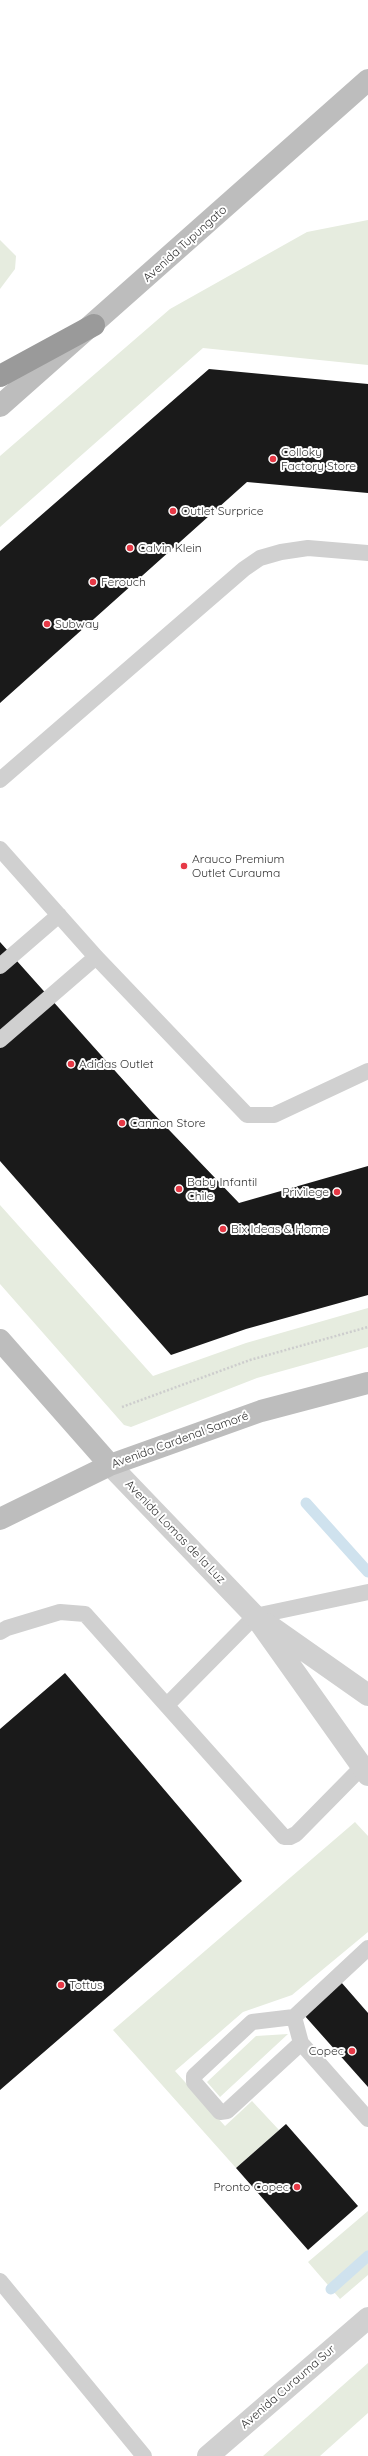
<!DOCTYPE html>
<html>
<head>
<meta charset="utf-8">
<style>
  body { margin:0 }
  canvas { display:block; background:#fff }
</style>
</head>
<body>
<canvas width="368" height="2456"></canvas>
<script>
const g = document.querySelector('canvas').getContext('2d');
g.lineJoin = 'round';
function paint(path, color) {
  g.fillStyle = color;
  g.fill(path, 'evenodd');
}
function shape(rows) {
  const path = new Path2D();
  for (const r of rows) {
    path.moveTo(r[0], r[1]);
    for (let i = 2; i < r.length; i += 2) path.lineTo(r[i], r[i + 1]);
  }
  return path;
}
function trace(path, color, width, dash) {
  g.strokeStyle = color;
  g.lineWidth = width;
  g.lineCap = dash ? 'butt' : 'round';
  g.setLineDash(dash || []);
  g.stroke(path);
}
function label(font, color, halo, rows, align = 'center') {
  g.font = font + ' Quicksand,sans-serif';
  g.lineWidth = 4;
  g.setLineDash([]);
  g.textBaseline = 'middle';
  g.strokeStyle = halo;
  g.fillStyle = color;
  for (const [text, x, y, turn = 0] of rows) {
    g.save();
    g.translate(x, y);
    g.rotate((+turn || 0) * Math.PI / 180);
    g.textAlign = isNaN(turn) ? turn : align;
    if (halo) g.strokeText(text, 0, 0);
    g.fillText(text, 0, 0);
    g.restore();
  }
}
paint(shape([
  [368,220,368,365,203,348,0,527,0,456,170,309,307,232],
  [0,240,16,256,15,269,0,289],
  [0,1205,153,1376,246,1343,368,1308,368,1347,257,1378,131,1427,124,1425,0,1284],
  [355,1822,368,1836,368,1932,292,1995,243,2012,175,2071,225,2126,252,2101,279,2130,236,2168,113,2030],
  [288,2034,220,2097,207,2082,256,2036],
  [368,2211,368,2275,340,2299,308,2262],
  [368,2363,368,2413,320,2456,263,2456]
]), '#e6ecdf');
trace(shape([
  [306,1503,368,1572],
  [331,2289,368,2256]
]), '#cfe2ee', 11);
paint(shape([
  [209,369,368,384,368,493,247,482,0,703,0,551],
  [0,942,150,1110,239,1203,368,1166,368,1295,246,1329,171,1355,0,1161],
  [65,1673,242,1881,0,2090,0,1729],
  [341,1982,368,2013,368,2087,304,2015],
  [286,2124,358,2206,308,2250,236,2168]
]), '#1a1a1a');
trace(shape([
  [122,1407,250,1360,368,1327]
]), '#cdcdcd', 2.5, [2, 2]);
trace(shape([
  [0,780,244,569,260,558,281,552,308,548,368,553],
  [0,849,96,957,247,1115,274,1115,368,1071],
  [0,966,59,915],
  [0,1040,96,957],
  [0,1632,7,1628,60,1612,85,1614,284,1837,290,1837,296,1834,361,1768],
  [167,1705,255,1616,368,1592],
  [368,1948,294,2017,301,2043,368,2119],
  [294,2017,252,2022,194,2076,194,2082,220,2112,227,2111,301,2043],
  [0,2281,144,2456]
]), '#d0d0d0', 16);
trace(shape([
  [208,2456,368,2318]
]), '#d0d0d0', 22);
trace(shape([
  [110,1465,255,1616,368,1775],
  [267,1624,368,1695]
]), '#d0d0d0', 22);
trace(shape([
  [0,406,368,80],
  [0,1340,110,1465],
  [0,1519,110,1465,261,1411,368,1383]
]), '#bdbdbd', 22);
trace(shape([
  [0,376,94,325]
]), '#9a9a9a', 22);
for (const [x, y, r, color] of [
  [273,459,4,"#e63946"],
  [173,511,4,"#e63946"],
  [130,548,4,"#e63946"],
  [93,582,4,"#e63946"],
  [47,624,4,"#e63946"],
  [184,866,4,"#e63946"],
  [71,1064,4,"#e63946"],
  [122,1123,4,"#e63946"],
  [179,1189,4,"#e63946"],
  [337,1192,4,"#e63946"],
  [223,1229,4,"#e63946"],
  [61,1985,4,"#e63946"],
  [352,2051,4,"#e63946"],
  [297,2187,4,"#e63946"]
]) {
  const dot = new Path2D();
  dot.arc(x, y, r, 0, 2 * Math.PI);
  g.fillStyle = color;
  g.fill(dot);
  trace(dot, '#fff', 1.5);
}
label('12px', '#333', '#fff', [
  ["Avenida Tupungato",185,244,-42],
  ["Avenida Cardenal Samoré",180,1440,-20],
  ["Avenida Lomas de la Luz",175,1532,46],
  ["Avenida Curauma Sur",288,2387,-41]
]);
label('12px', '#333', '#fff', [
  ["Colloky",281,452],
  ["Factory Store",281,466],
  ["Outlet Surprice",181,511],
  ["Calvin Klein",138,548],
  ["Ferouch",101,582],
  ["Subway",55,624],
  ["Arauco Premium",192,859],
  ["Outlet Curauma",192,873],
  ["Adidas Outlet",79,1064],
  ["Cannon Store",130,1123],
  ["Baby Infantil",187,1182],
  ["Chile",187,1196],
  ["Privilege",329,1192,"right"],
  ["Bix Ideas & Home",231,1229],
  ["Tottus",69,1985],
  ["Copec",344,2051,"right"],
  ["Pronto Copec",289,2187,"right"]
], 'left');
</script>
</body>
</html>
